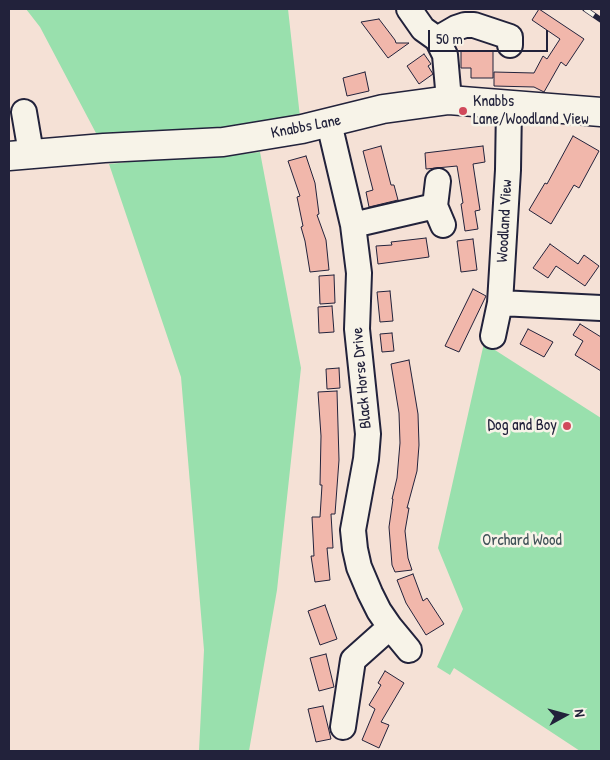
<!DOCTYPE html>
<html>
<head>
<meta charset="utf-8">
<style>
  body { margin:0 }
  #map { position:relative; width:610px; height:760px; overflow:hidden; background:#f5e1d6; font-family:"Patrick Hand",sans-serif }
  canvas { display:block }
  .frame { position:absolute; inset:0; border:10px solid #22223b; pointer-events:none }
  .north { position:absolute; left:540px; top:690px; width:50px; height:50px; -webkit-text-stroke:4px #f7f3e8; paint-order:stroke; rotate:83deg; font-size:14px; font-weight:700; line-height:20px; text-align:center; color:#22223b }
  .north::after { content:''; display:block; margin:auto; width:18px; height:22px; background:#22223b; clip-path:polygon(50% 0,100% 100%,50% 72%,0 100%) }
  .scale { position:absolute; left:428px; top:30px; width:120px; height:22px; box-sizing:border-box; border:2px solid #22223b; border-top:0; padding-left:6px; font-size:15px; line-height:18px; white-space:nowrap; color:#22223b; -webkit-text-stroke:4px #f7f3e8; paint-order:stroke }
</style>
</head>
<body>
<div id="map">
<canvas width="610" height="760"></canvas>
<div class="frame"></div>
<div class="north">N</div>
<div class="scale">50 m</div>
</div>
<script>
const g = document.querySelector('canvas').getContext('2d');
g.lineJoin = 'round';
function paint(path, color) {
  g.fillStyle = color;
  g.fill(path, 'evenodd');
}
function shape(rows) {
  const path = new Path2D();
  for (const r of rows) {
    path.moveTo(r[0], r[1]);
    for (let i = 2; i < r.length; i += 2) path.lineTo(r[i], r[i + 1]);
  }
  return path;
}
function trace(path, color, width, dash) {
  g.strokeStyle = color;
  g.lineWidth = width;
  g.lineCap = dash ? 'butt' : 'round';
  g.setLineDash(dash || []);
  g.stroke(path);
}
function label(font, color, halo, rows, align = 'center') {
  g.font = font + ' "Patrick Hand",sans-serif';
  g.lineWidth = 5;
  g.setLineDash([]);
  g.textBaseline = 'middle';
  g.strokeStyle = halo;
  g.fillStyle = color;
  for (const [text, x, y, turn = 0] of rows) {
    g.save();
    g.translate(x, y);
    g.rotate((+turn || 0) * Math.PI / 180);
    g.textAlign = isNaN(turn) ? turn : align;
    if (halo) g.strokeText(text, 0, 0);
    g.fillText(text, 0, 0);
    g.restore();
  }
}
paint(shape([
  [26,9,288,9,300,117,249,128,97,135,40,27],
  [260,152,301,368,277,590,249,751,199,751,204,650,181,377,109,164,148,160,218,157],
  [484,343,601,418,601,751,580,751,454,668,450,675,437,667,463,609,438,548]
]), '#99e0ad');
const building = shape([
  [539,9,584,39,566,66,561,62,544,92,534,87,494,86,494,72,534,73,543,56,547,59,560,39,532,20,539,9],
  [379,19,395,40,396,43,409,43,388,58,361,22,379,19],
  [461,51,493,51,493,78,471,78,471,68,461,68,461,51],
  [424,54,431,64,428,66,433,74,419,84,407,66,424,54],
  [365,72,369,91,347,96,343,78,365,72],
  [573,136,599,151,579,188,574,185,551,224,529,210,545,183,547,184,573,136],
  [381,146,391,185,394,185,398,200,369,207,366,192,373,190,363,151,381,146],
  [483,146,485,162,473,164,480,210,475,211,478,229,465,231,461,204,463,203,457,166,426,169,425,153,483,146],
  [306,156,315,183,319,214,317,215,326,240,329,270,310,272,305,241,301,227,303,226,297,197,300,196,288,161,306,156],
  [426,238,429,257,378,264,376,246,392,245,391,242,426,238],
  [473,239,477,270,461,272,457,241,473,239],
  [550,244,578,264,584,255,599,266,585,286,556,266,548,278,533,268,550,244],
  [334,275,335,303,320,304,319,276,334,275],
  [473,289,486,296,459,352,445,346,473,289],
  [390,291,393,321,380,322,377,292,390,291],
  [332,306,334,332,319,333,318,307,332,306],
  [580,324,601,337,601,371,575,355,583,341,573,335,580,324],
  [528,329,553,342,544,357,520,344,528,329],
  [392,333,394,351,382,352,380,334,392,333],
  [409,360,418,414,419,445,417,471,407,508,409,508,405,531,408,558,412,570,395,572,392,565,389,527,393,499,392,499,397,478,400,443,399,413,391,364,409,360],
  [339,368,340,388,327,389,326,369,339,368],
  [337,391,339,460,335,514,331,514,333,548,327,548,330,580,315,582,311,556,314,556,312,517,320,517,322,485,320,485,321,436,318,392,337,391],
  [413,574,423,601,427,598,444,624,426,635,406,603,397,580,413,574],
  [325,605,337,639,320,645,308,611,325,605],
  [326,654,334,687,319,691,310,658,326,654],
  [385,671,404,683,381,722,389,725,379,748,362,740,375,709,369,705,381,685,378,683,385,671],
  [323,706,331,739,316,742,308,709,323,706]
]);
paint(building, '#f1b7ab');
trace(building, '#22223b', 1);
const minor = shape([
  [409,9,423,29,437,39,445,55,449,100],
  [437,39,456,28,465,25,474,25,510,37,510,45],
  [24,112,31,153],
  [329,123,353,225,359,273,357,329,368,434,366,459,353,530,355,549,359,567,370,593,379,611,390,627,353,660,343,727],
  [438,181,435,206,443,225],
  [353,225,435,206],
  [500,303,601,308],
  [493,336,500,303,508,170,509,106],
  [390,627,409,650]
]);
const major = shape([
  [9,156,104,148,223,142,302,129,383,109,449,100,601,112]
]);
trace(minor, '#22223b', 28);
trace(major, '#22223b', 31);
trace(minor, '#f7f3e8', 24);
trace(major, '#f7f3e8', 28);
const rail = shape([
  [585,9,601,20]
]);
trace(rail, '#22223b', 5.5);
trace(rail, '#f7f3e8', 4, [11]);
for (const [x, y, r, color] of [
  [463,111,5,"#d1495b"],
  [567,426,5,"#d1495b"]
]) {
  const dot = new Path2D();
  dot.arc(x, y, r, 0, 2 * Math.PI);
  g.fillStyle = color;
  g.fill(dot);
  trace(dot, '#f7f3e8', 2);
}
label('16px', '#22223b', '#f7f3e8', [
  ["Knabbs",473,102],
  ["Lane/Woodland View",473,120],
  ["Dog and Boy",557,426,"right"]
], 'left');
label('16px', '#22223b', '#f7f3e8', [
  ["Knabbs Lane",306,127,-11],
  ["Woodland View",505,221,-87],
  ["Black Horse Drive",362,378,-95]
]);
label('16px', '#405258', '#f7f3e8', [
  ["Orchard Wood",522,541]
]);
</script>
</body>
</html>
